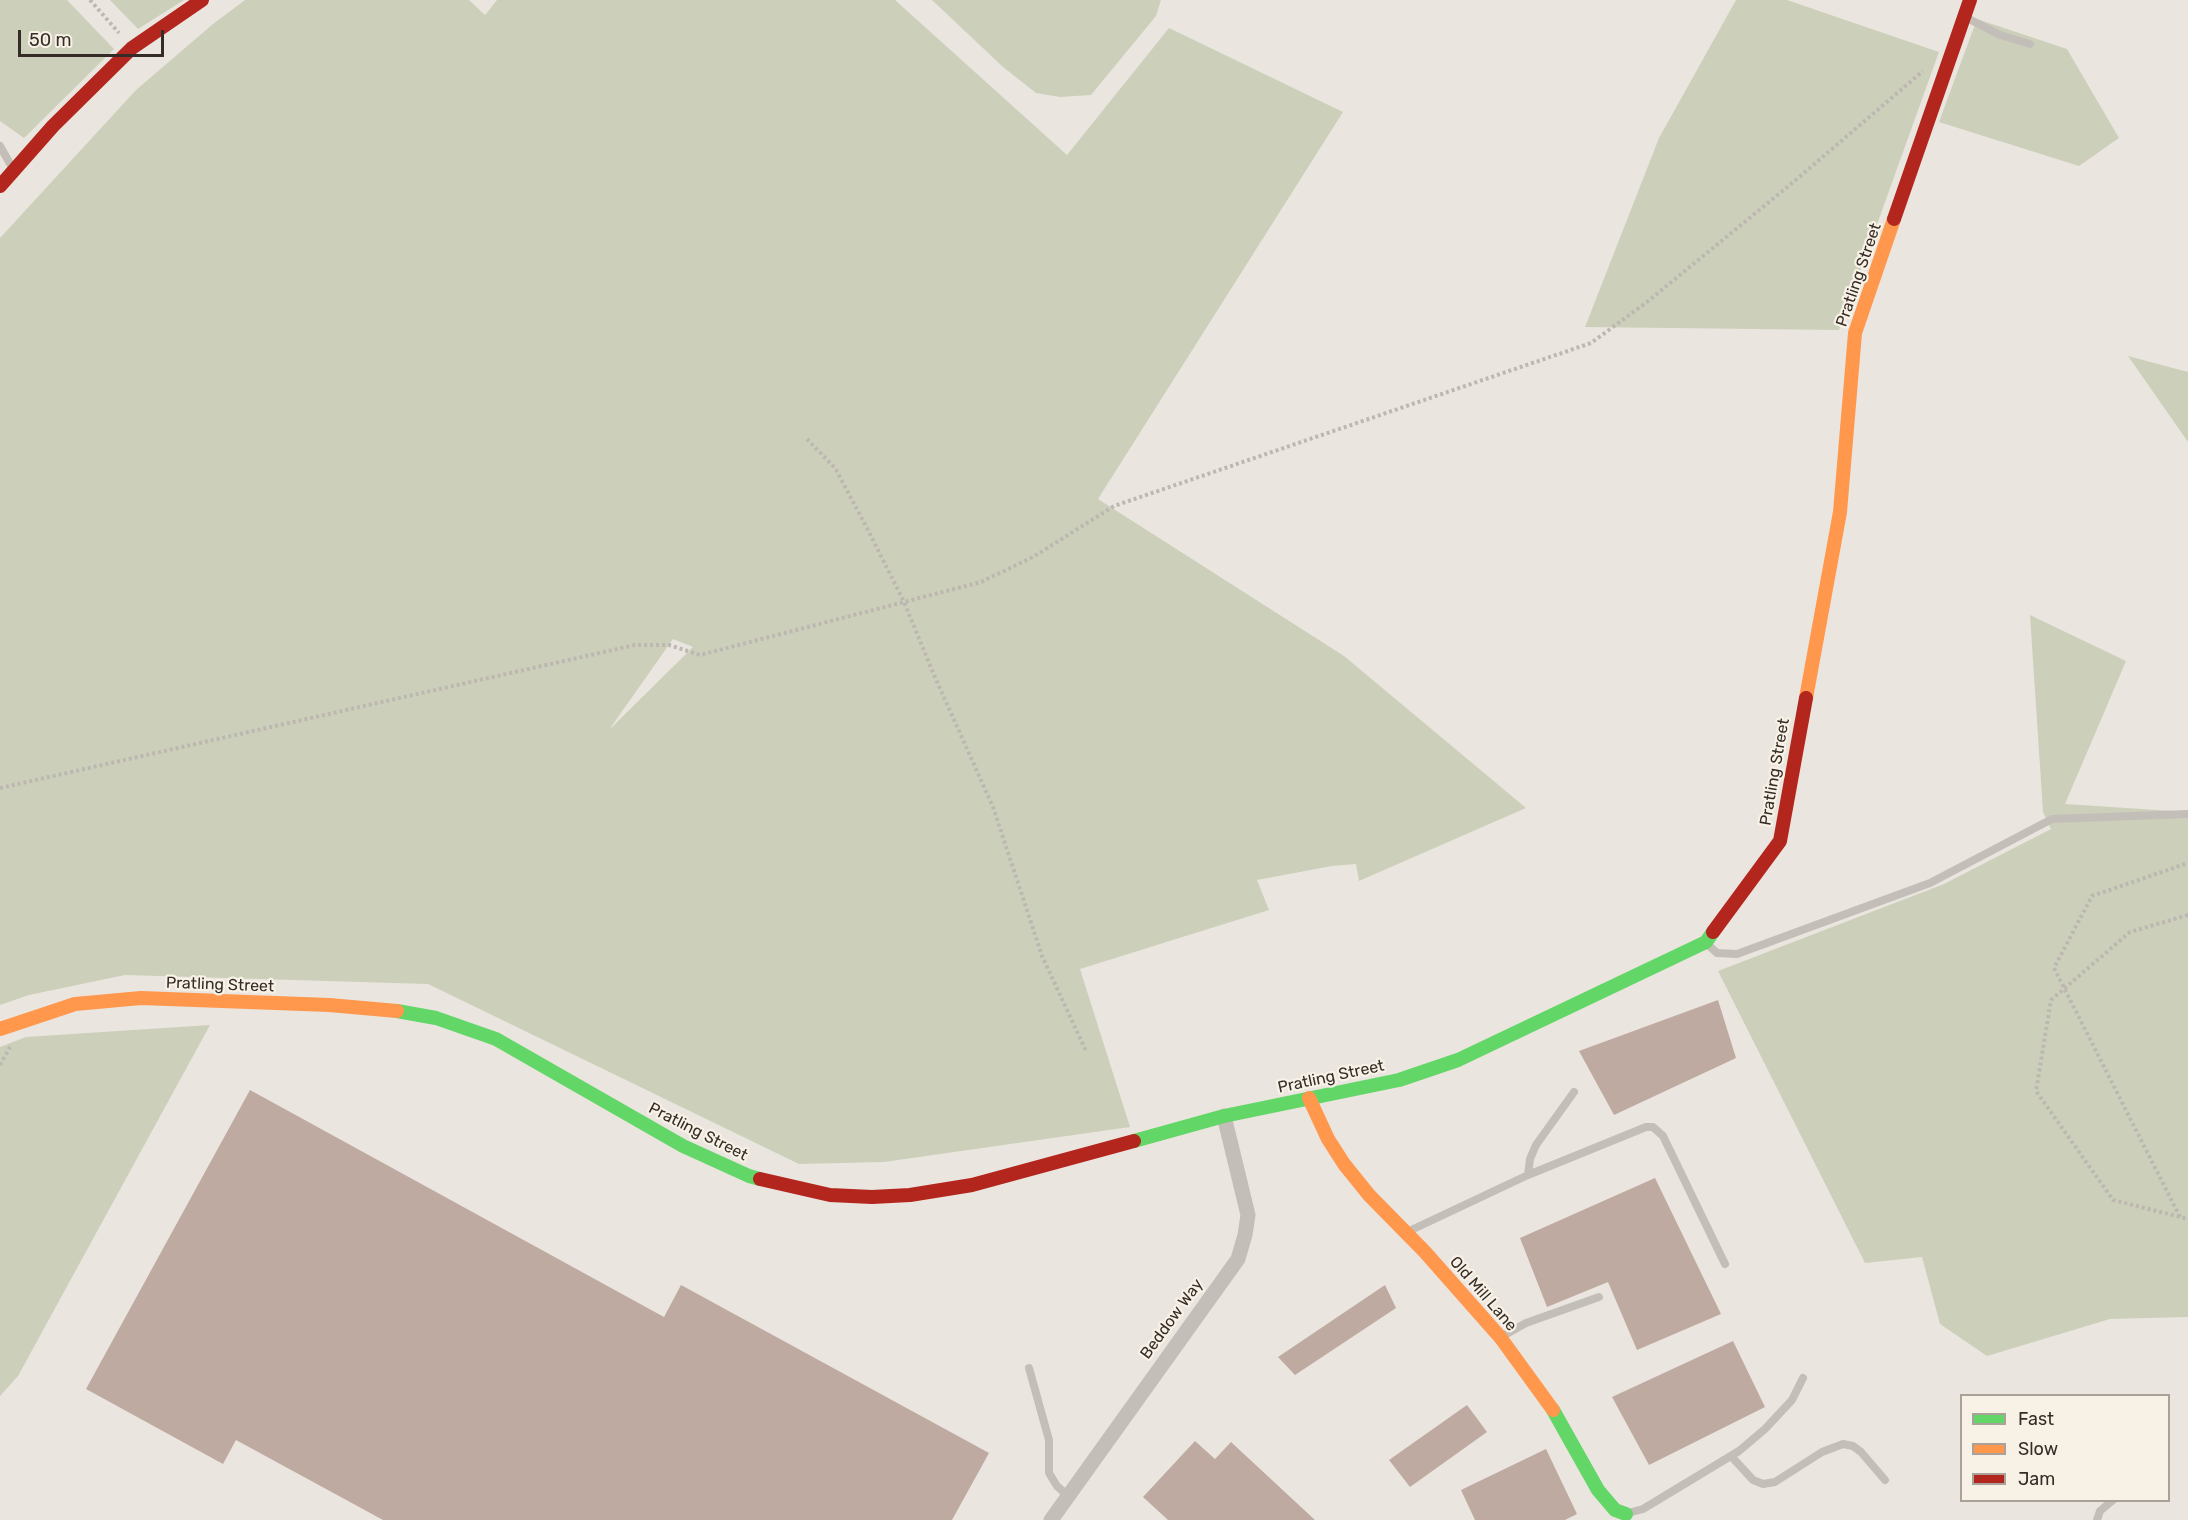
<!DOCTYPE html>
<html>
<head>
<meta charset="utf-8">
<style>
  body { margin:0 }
  #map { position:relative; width:2188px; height:1520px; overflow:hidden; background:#ebe5df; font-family:Rubik,sans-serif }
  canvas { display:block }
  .legend { position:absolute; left:1960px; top:1394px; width:210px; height:108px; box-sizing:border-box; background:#f8f1e6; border:2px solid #aaa29a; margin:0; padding:8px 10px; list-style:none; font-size:18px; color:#352c27 }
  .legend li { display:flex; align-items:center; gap:12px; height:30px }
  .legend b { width:30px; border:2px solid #aaa29a }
  .scale { position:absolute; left:18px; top:30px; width:146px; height:27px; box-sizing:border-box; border:3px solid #352c27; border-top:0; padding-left:8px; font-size:18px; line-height:21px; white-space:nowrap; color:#352c27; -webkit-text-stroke:4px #f8f1e6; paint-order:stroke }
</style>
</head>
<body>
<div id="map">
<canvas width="2188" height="1520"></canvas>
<ul class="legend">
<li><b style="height:8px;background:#63d668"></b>Fast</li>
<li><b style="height:8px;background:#ff974d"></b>Slow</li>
<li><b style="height:8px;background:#b3261e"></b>Jam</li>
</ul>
<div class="scale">50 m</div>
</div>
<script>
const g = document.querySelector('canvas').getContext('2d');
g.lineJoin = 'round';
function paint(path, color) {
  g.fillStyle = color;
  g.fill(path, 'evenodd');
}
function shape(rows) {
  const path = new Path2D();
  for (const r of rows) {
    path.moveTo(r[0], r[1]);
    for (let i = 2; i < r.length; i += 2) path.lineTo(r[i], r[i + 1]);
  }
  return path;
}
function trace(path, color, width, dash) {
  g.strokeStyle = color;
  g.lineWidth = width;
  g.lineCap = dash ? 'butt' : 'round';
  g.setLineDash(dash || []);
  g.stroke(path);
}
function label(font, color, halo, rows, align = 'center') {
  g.font = font + ' Rubik,sans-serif';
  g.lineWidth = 4.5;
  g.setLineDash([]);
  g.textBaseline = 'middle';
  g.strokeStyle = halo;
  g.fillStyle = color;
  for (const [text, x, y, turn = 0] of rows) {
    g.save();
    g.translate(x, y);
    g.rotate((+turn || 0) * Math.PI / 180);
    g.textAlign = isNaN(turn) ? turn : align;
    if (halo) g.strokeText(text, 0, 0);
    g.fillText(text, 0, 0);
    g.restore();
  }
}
paint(shape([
  [0,0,67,0,114,49,24,138,0,121],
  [110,0,184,0,138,29],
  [245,0,469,0,485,15,497,0,895,0,1067,155,1169,28,1343,112,1098,499,1344,656,1526,808,1359,881,1356,864,1332,866,1257,880,1269,910,1080,969,1130,1127,884,1162,799,1164,428,984,125,975,29,995,0,1005,0,238,136,90,213,24],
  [673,639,693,647,611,728,611,727],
  [932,0,1161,0,1156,16,1091,95,1060,97,1036,93,1003,67],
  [1736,0,1787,0,1939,52,1839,330,1585,327,1659,138],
  [1977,19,2067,49,2119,138,2079,166,1939,122],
  [2128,356,2188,372,2188,442],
  [2030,615,2126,661,2065,804,2188,812,2188,1317,2110,1319,1987,1356,1940,1324,1922,1257,1865,1263,1718,971,1944,884,2051,829,2043,812],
  [210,1025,18,1376,0,1396,0,1047,26,1037]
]), '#ccd0ba');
paint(shape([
  [1718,1000,1736,1058,1614,1115,1579,1051],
  [250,1090,664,1317,681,1285,989,1453,952,1520,383,1520,236,1440,223,1464,86,1389],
  [1655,1178,1721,1314,1637,1350,1608,1282,1547,1307,1520,1238],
  [1385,1285,1396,1308,1295,1375,1278,1357],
  [1733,1341,1765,1407,1649,1465,1612,1397],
  [1467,1405,1487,1432,1410,1487,1389,1460],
  [1195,1441,1215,1459,1231,1442,1315,1520,1168,1520,1143,1497],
  [1546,1449,1577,1514,1565,1520,1475,1520,1461,1490]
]), '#beaaa1');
trace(shape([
  [90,0,119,33],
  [807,439,835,468,866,526,904,602,934,675,993,807,1042,956,1086,1051],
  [0,788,635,645,669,645,700,655,981,582,1033,557,1114,506,1591,343,1647,302,1791,184,1923,71],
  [2188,915,2130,932,2051,1000,2036,1091,2113,1200,2188,1219],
  [0,1065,10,1047],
  [2180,1217,2054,968,2092,896,2188,863]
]), '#bdb7b1', 4, [3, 3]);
trace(shape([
  [1965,17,2000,35,2030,44],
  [0,146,13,169],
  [1706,943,1717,953,1737,954,1930,883,2052,819,2188,814],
  [1528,1175,1646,1127,1653,1127,1663,1136,1725,1264],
  [1407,1232,1528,1175,1530,1159,1536,1145,1574,1092],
  [1501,1337,1526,1323,1599,1297],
  [1029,1368,1049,1440,1049,1473,1057,1486,1068,1496],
  [1731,1456,1753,1480,1763,1484,1775,1482,1822,1452,1843,1444,1853,1446,1861,1452,1885,1480],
  [1628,1513,1643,1509,1739,1451,1765,1429,1792,1400,1803,1378],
  [2097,1520,2100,1511,2113,1500]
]), '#c4beb9', 8);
trace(shape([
  [1051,1520,1238,1259,1245,1235,1248,1215,1224,1116]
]), '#c4beb9', 15);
trace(shape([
  [397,1011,436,1018,496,1039,683,1146,749,1176,760,1179],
  [1134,1141,1224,1116,1399,1080,1458,1060,1706,942,1713,932],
  [1553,1410,1598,1490,1615,1510,1626,1514]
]), '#63d668', 14);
trace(shape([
  [1806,698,1840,512,1855,333,1894,219],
  [0,1029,75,1004,141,998,329,1005,397,1011],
  [1309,1098,1328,1139,1344,1164,1369,1195,1425,1252,1500,1337,1553,1410]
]), '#ff974d', 14);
trace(shape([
  [0,186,53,126,132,48,202,0],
  [1894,219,1970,0],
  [1713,932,1780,841,1806,698],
  [760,1179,830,1195,872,1197,910,1195,972,1185,1134,1141]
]), '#b3261e', 14);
label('16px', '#352c27', '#f8f1e6', [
  ["Pratling Street",1859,275,-71],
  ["Pratling Street",1775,772,-80],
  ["Pratling Street",220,985,2],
  ["Pratling Street",1331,1077,-12],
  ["Pratling Street",698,1132,27],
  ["Old Mill Lane",1483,1294,49],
  ["Beddow Way",1172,1319,-54]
]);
</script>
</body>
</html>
